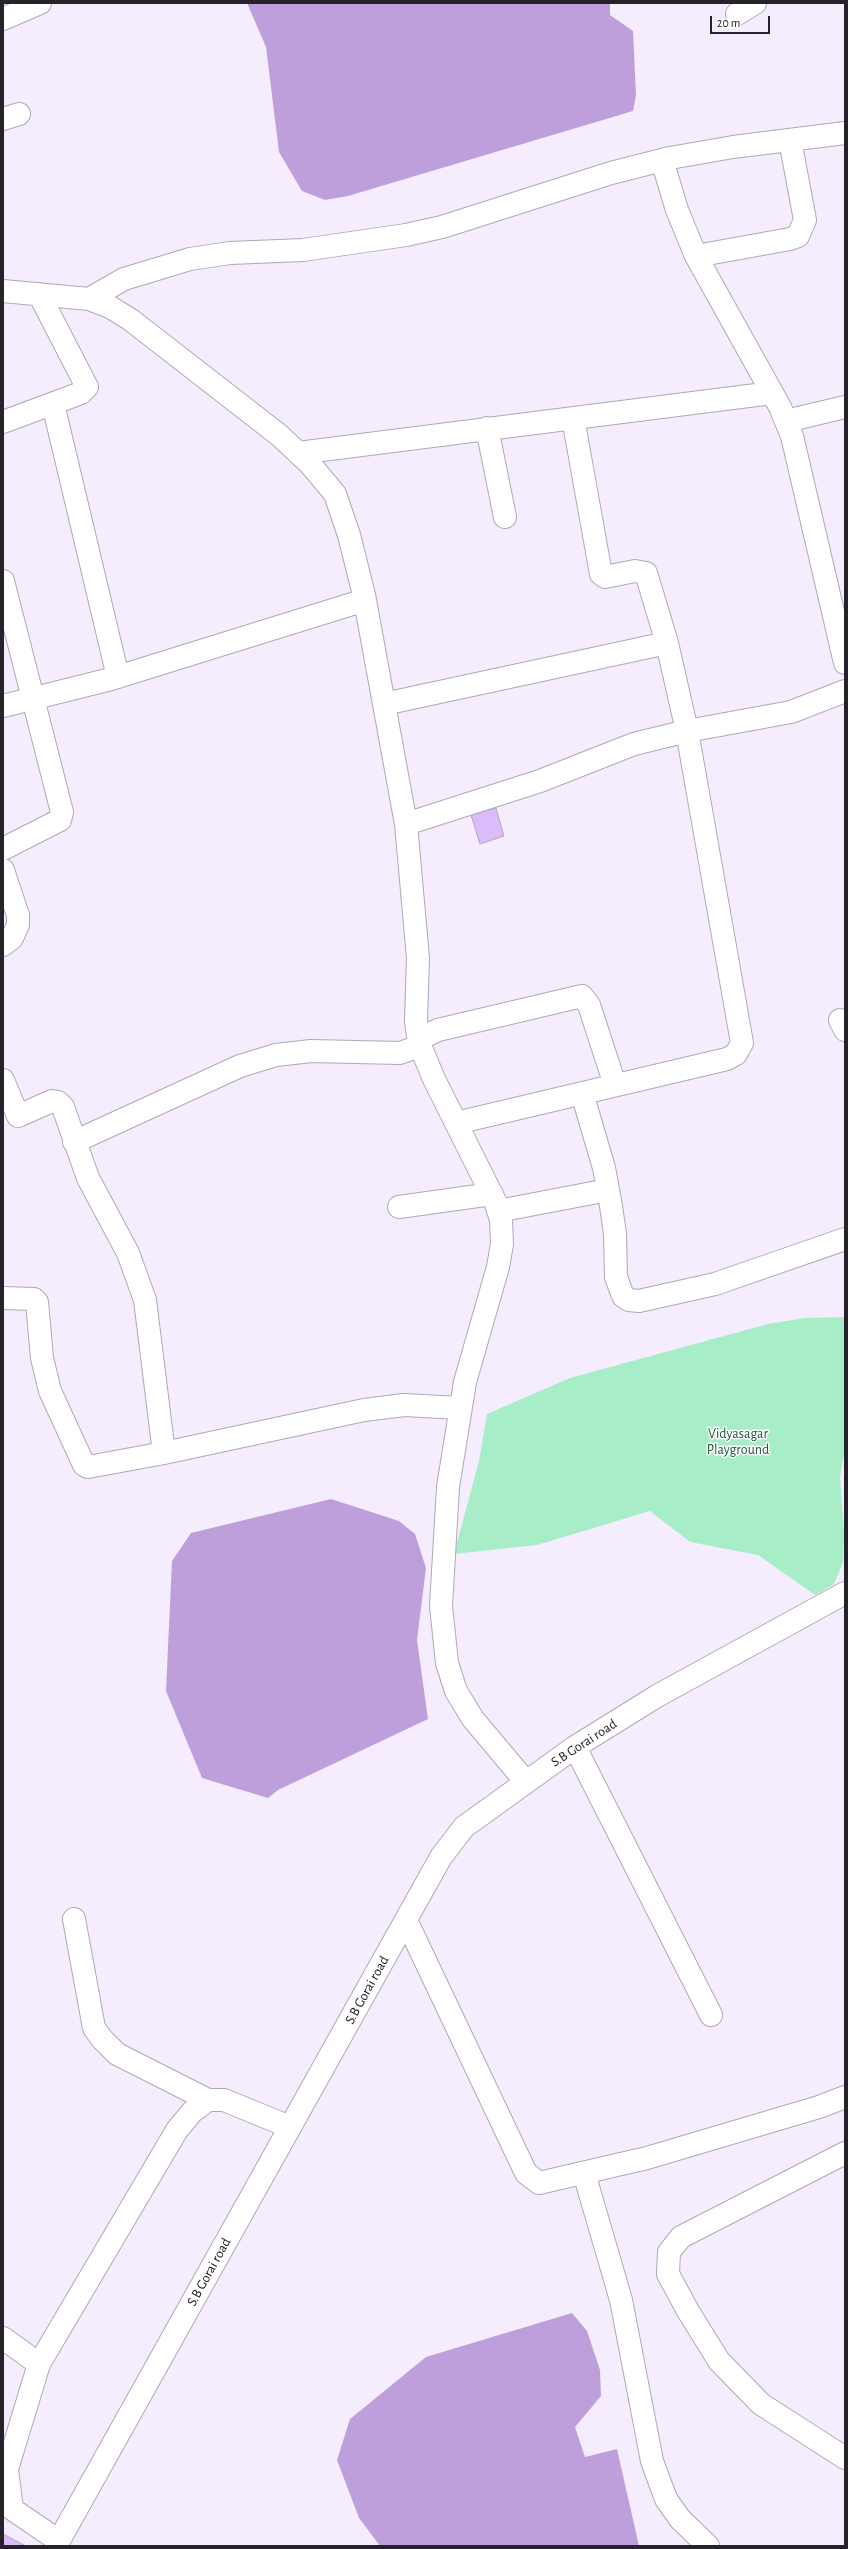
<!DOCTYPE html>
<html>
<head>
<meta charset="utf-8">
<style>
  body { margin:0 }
  #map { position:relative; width:848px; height:2549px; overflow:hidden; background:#f5ecfe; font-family:"Alegreya Sans",sans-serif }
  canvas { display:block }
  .frame { position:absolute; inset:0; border:4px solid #252229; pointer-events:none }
  .scale { position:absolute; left:710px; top:16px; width:60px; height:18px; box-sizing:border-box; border:2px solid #252229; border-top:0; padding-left:5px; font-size:12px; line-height:14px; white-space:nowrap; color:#252229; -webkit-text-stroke:3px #fdfdfd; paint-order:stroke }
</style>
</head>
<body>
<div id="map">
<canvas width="848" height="2549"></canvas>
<div class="frame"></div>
<div class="scale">20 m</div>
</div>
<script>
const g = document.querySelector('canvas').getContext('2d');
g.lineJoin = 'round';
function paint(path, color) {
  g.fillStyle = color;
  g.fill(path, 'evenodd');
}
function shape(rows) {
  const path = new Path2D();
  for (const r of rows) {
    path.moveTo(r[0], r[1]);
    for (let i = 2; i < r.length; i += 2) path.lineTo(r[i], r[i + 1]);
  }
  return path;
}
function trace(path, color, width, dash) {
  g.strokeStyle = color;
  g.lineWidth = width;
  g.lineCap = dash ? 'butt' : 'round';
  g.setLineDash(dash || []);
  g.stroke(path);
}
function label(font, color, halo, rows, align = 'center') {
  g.font = font + ' "Alegreya Sans",sans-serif';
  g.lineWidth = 3;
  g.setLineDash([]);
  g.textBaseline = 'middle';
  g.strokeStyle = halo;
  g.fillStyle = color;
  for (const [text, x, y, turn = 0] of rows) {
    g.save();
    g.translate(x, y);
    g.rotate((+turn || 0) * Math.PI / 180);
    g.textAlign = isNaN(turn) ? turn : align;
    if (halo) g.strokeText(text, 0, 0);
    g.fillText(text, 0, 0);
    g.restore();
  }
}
paint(shape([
  [845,1317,845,1448,840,1477,844,1534,843,1562,834,1584,815,1595,758,1555,690,1542,650,1511,537,1545,454,1554,479,1461,487,1414,570,1378,768,1324,805,1318]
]), '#a7edc7');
paint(shape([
  [247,3,610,3,610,15,633,31,636,95,633,111,348,196,325,200,302,191,279,152,266,47],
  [331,1499,399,1521,415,1534,426,1568,417,1640,428,1719,278,1790,268,1798,202,1778,166,1691,172,1561,191,1533],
  [572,2313,587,2331,600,2370,601,2396,575,2427,585,2457,617,2449,639,2546,380,2546,359,2518,337,2460,350,2419,426,2357]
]), '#bf9fdb');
const building = shape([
  [496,808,504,836,480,844,471,815,496,808],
  [3,2534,26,2546,3,2546,3,2534]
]);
paint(building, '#dbbbf9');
trace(building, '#b3aabb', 1);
const minor = shape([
  [737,14,755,3],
  [3,19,40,3],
  [3,119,19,114],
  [662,160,677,210,696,256,780,407,792,436,845,663],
  [696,256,790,239,798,236,805,220,790,140],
  [3,291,89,299,110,307,131,320,279,435,310,464,335,494,349,535,364,595,406,824,540,781,634,744,687,731,791,712,845,691],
  [89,299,124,279,190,259,230,253,303,250,406,235,442,227,611,173,670,158,733,147,845,133],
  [53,404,118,677],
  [786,421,845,407],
  [3,422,81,393,87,387,39,294],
  [487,428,505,517],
  [298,453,772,393],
  [3,581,62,812,60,820,3,849],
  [384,704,667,643],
  [3,706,111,679,365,600],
  [406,824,418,958,416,1021,419,1043,434,1079,495,1201,501,1220,502,1244,498,1267,465,1382,448,1487,441,1606,447,1663,456,1691,473,1719,526,1782],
  [3,870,18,915,18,925,12,938,3,945],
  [840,1020,845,1030],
  [3,1080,18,1116,52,1101,58,1102,63,1107,88,1178,128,1253,145,1300,164,1453,364,1410,404,1405,460,1408],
  [582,1093,604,1168,611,1206,615,1234,616,1277,623,1296,629,1300,639,1301,715,1284,845,1239],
  [456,1123,727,1059,736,1054,742,1043,687,731,667,643,646,573,635,571,605,577,601,574,573,418],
  [74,1142,240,1066,276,1055,311,1051,400,1053,414,1048,425,1036,438,1030,582,996,589,1005,615,1085],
  [399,1207,492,1194],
  [498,1211,608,1190],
  [3,1298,34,1299,37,1302,42,1358,50,1391,84,1465,88,1467,164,1453],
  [575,1747,711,2015],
  [74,1919,94,2028,102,2039,117,2054,208,2100],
  [406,1920,526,2173,539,2183,647,2158,819,2107,845,2097],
  [845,2153,681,2237,669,2252,668,2274,688,2311,719,2361,761,2404,845,2458],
  [584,2173,621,2300,652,2461,666,2499,680,2519,708,2546],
  [3,2338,39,2364],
  [59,2541,12,2509,7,2469,39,2364,177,2130,192,2112,208,2100,224,2100,290,2127],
  [56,2546,441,1857,464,1827,575,1747,657,1696,845,1593]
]);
trace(minor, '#b0a8b9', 24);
trace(minor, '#fff', 22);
label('14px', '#225940', '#fdfdfd', [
  ["Vidyasagar",738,1434],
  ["Playground",738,1450]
]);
label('14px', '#252229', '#fdfdfd', [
  ["S.B Gorai road",584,1743,-33],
  ["S.B Gorai road",367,1990,-61],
  ["S.B Gorai road",209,2272,-61]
]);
</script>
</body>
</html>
